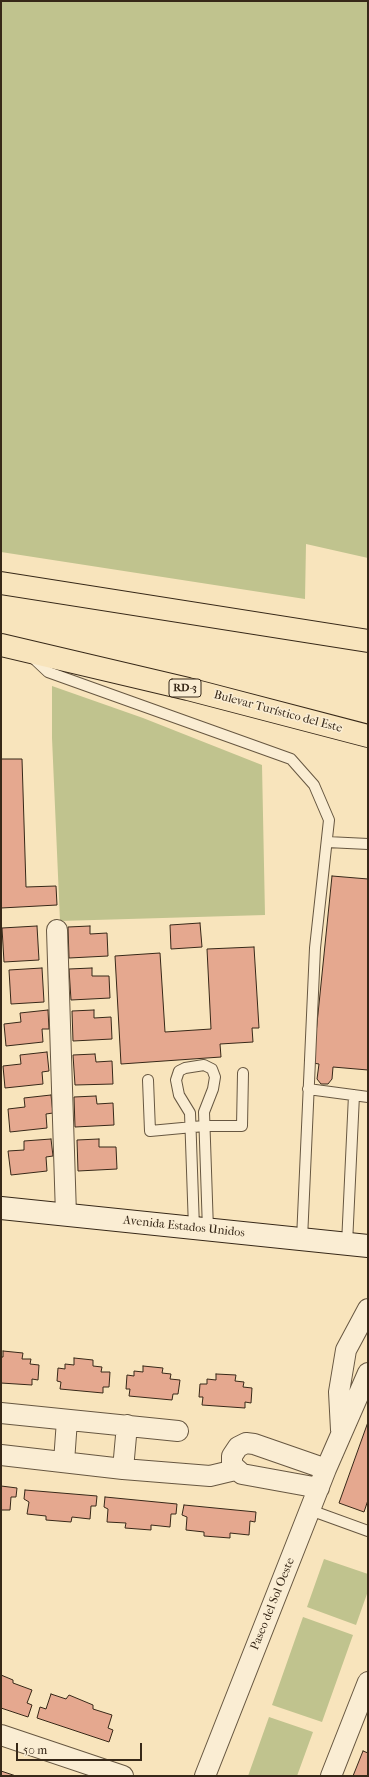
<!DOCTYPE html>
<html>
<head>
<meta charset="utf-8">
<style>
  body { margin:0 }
  #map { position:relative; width:369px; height:1777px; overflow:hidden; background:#f8e4bc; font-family:"IM FELL French Canon",serif }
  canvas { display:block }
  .frame { position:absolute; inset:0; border:2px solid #372818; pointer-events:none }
  .scale { position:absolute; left:16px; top:1743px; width:126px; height:18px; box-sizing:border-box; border:2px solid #372818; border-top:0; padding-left:5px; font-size:12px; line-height:14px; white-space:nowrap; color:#372818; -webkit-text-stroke:3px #faedd3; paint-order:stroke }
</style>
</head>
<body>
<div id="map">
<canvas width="369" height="1777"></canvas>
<div class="frame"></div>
<div class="scale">50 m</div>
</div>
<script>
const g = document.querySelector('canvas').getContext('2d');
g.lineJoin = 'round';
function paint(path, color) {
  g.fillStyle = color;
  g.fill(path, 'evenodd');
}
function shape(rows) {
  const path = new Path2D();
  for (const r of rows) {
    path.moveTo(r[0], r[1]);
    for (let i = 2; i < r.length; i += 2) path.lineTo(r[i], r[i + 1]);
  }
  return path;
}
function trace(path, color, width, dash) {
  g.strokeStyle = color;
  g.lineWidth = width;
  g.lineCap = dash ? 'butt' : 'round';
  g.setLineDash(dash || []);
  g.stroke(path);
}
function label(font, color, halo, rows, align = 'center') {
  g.font = font + ' "IM FELL French Canon",serif';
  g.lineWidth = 3;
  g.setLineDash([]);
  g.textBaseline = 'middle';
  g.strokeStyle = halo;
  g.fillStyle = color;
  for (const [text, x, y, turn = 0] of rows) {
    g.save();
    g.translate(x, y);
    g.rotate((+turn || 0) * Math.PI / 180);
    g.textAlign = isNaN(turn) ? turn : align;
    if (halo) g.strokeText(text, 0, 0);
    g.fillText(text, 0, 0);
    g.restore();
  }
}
paint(shape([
  [1,1,368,1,368,558,306,544,305,599,1,552],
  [52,686,143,718,262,765,265,915,60,921,52,738],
  [324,1559,368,1574,368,1591,356,1625,307,1607],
  [303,1617,353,1635,322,1722,272,1705],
  [269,1717,313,1732,297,1776,248,1776]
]), '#c0c38e');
const building = shape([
  [1,759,22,759,26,887,56,886,57,905,1,908,1,759],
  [332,876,368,879,368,1070,333,1067,332,1079,328,1084,321,1084,317,1079,319,1064,313,1063,332,876],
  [200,923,202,947,171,949,170,925,200,923],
  [37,926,39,960,4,962,2,928,37,926],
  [90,926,90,934,107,933,108,956,69,958,68,927,90,926],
  [254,947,259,1028,252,1028,253,1042,220,1044,221,1057,121,1064,115,956,160,953,165,1032,211,1029,207,949,254,947],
  [42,968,44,1002,11,1004,9,970,42,968],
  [92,968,92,976,109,976,110,998,71,1000,69,969,92,968],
  [48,1010,49,1029,42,1029,43,1042,6,1046,4,1024,21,1022,20,1013,48,1010],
  [94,1010,94,1018,111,1017,112,1039,73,1041,72,1011,94,1010],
  [47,1052,49,1071,42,1072,43,1084,5,1088,3,1066,21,1064,20,1055,47,1052],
  [95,1054,96,1062,112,1061,113,1084,75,1085,73,1055,95,1054],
  [51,1095,53,1113,46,1114,47,1128,10,1132,8,1109,25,1107,24,1098,51,1095],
  [96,1096,97,1104,113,1103,114,1125,75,1127,74,1097,96,1096],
  [51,1139,53,1156,46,1157,47,1171,11,1175,8,1151,24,1150,24,1141,51,1139],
  [99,1139,99,1147,116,1147,117,1169,78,1171,77,1140,99,1139],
  [3,1351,23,1353,22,1359,31,1359,30,1364,39,1365,38,1380,32,1379,32,1385,1,1383,1,1357,3,1357,3,1351],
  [74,1358,93,1360,93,1366,102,1367,101,1372,110,1372,109,1387,103,1387,103,1393,60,1389,61,1382,57,1381,58,1368,65,1369,65,1364,74,1365,74,1358],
  [143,1366,163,1368,162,1373,171,1374,170,1379,180,1380,178,1394,173,1394,172,1400,129,1396,130,1389,126,1389,127,1375,134,1376,134,1371,143,1372,143,1366],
  [216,1374,236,1375,235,1381,244,1382,243,1387,252,1388,251,1403,245,1402,245,1408,202,1405,203,1397,199,1397,200,1384,207,1384,207,1379,216,1380,216,1374],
  [368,1422,368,1500,364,1512,339,1503,368,1422],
  [1,1486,17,1488,16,1497,11,1497,10,1510,1,1510,1,1486],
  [25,1490,97,1496,96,1506,91,1506,90,1519,72,1517,71,1522,46,1520,46,1516,27,1514,29,1502,24,1499,25,1490],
  [105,1497,177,1504,176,1514,171,1514,170,1527,151,1525,151,1530,125,1528,126,1523,107,1522,108,1509,104,1507,105,1497],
  [184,1505,256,1512,255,1522,250,1521,249,1535,230,1533,230,1538,204,1536,204,1532,186,1530,187,1517,182,1515,184,1505],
  [1,1675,13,1680,13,1683,32,1690,27,1703,32,1705,28,1717,1,1708,1,1675],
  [51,1694,66,1699,69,1695,93,1705,93,1709,112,1715,108,1728,113,1730,109,1742,37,1718,40,1707,46,1709,51,1694],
  [363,1751,368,1753,368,1776,353,1776,363,1751],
  [1,1771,16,1776,1,1776,1,1771]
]);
paint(building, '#e5a88f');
trace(building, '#372818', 1);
const lane = shape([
  [31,656,48,672,291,759,314,785,329,820,315,948,302,1239],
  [327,842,368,844],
  [148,1080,150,1131,204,1126,242,1126,243,1073],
  [308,1089,368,1097],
  [194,1228,190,1113,179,1095,176,1080,179,1071,185,1068,204,1065,212,1069,215,1077,213,1089,204,1112,208,1230],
  [347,1244,354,1095],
  [310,1510,368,1531]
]);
const street = shape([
  [57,930,66,1215],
  [1,1413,178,1431],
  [341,1430,339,1392,346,1350,368,1309],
  [1,1455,123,1469,210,1476,235,1470],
  [64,1462,67,1420],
  [123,1469,127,1425],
  [319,1488,242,1474,232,1465,232,1456,238,1447,246,1443,254,1444,326,1469],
  [1,1735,123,1776],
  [205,1776,326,1469,368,1373],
  [331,1776,368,1682]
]);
const secondary = shape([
  [1,1208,368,1246]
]);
const highway = shape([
  [1,583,368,641],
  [1,645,188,689,368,736]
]);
trace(lane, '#675741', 12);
trace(street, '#675741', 22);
trace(secondary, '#372818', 24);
trace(highway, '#372818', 24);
trace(lane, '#faedd3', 10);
trace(street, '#faedd3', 20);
trace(secondary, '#faedd3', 22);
trace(highway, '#f8e4bc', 22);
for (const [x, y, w] of [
  [185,688,32]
]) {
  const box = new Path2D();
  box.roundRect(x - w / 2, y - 9, w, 18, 3);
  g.fillStyle = '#faedd3';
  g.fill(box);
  trace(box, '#372818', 1);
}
label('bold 11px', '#372818', null, [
  ["RD-3",185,688]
]);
label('12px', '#372818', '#faedd3', [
  ["Bulevar Turístico del Este",278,712,15],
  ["Avenida Estados Unidos",184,1227,6],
  ["Paseo del Sol Oeste",273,1604,-68]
]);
</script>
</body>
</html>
